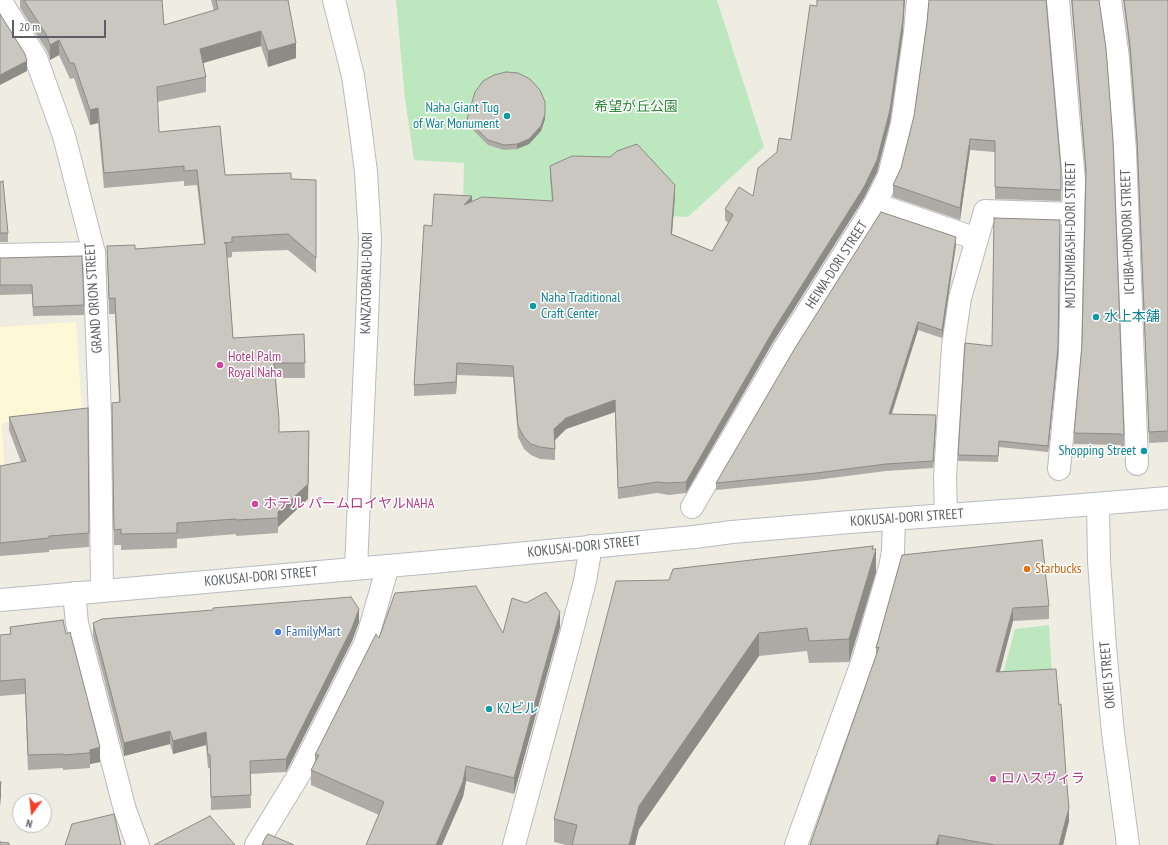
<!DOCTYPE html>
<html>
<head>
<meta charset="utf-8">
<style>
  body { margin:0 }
  #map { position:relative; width:1168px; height:845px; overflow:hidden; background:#efece2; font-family:"PT Sans Narrow",sans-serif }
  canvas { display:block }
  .north { position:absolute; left:12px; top:793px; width:40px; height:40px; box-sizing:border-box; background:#fff; border:1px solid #bdbfc1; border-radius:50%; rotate:195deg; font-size:11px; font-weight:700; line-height:16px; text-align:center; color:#5b5e64 }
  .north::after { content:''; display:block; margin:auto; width:14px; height:18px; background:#f33e24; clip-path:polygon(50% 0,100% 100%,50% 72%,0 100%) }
  .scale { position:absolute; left:12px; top:20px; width:94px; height:18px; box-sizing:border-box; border:2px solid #5b5e64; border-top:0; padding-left:5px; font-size:12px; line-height:14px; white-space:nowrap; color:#5b5e64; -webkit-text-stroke:3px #fff; paint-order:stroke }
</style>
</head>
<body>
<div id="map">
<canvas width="1168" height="845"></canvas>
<div class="north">N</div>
<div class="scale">20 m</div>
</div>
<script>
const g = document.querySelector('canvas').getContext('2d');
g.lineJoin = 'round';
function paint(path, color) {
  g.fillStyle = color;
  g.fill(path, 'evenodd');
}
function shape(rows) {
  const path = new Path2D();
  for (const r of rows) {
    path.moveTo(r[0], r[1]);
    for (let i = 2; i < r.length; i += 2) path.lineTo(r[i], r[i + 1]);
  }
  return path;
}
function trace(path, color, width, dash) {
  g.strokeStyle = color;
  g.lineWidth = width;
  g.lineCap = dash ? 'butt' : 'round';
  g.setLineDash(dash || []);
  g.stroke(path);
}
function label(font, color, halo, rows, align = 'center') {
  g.font = font + ' "PT Sans Narrow","Noto Sans JP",sans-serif';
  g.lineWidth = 3;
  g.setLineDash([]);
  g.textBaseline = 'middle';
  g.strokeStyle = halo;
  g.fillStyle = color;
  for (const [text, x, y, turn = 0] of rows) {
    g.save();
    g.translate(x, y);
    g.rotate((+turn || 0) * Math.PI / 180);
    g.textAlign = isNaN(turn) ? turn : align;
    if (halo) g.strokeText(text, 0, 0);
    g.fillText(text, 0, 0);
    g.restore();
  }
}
paint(shape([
  [76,322,82,412,2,423,4,466,0,467,0,327]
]), '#fff8d7');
paint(shape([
  [396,0,717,0,764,147,688,217,463,205,464,163,414,160,405,99],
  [1049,625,1052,675,1002,678,1015,629]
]), '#bde8bf');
const street = shape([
  [1058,0,1074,181,1070,355,1059,469],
  [1110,0,1118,58,1125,151,1137,464],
  [875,204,977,239],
  [0,255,94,253],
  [692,507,784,349,866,219,875,204,889,176,902,124,915,32,918,0],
  [946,515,945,477,953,346,960,298,985,211,1073,214],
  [74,593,77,623,83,648,125,810,138,845],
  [256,845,300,773,364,646,369,632,388,566],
  [514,845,568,646,585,581,591,546],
  [796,845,863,660,890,567,893,552,894,519]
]);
const secondary = shape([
  [0,0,36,58,64,136,94,253,100,418,102,591],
  [334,0,353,76,360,125,366,172,370,239,367,318,356,568],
  [1098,505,1099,561,1105,647,1113,733,1128,845],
  [0,600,433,562,694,537,732,532,850,522,1045,508,1168,498]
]);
trace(street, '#b8bac0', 24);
trace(secondary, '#b8bbc2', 24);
trace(street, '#fff', 22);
trace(secondary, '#fff', 22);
paint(shape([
  [20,0,162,0,164,25,214,11,211,0,288,0,296,58,268,67,261,46,203,63,206,77,206,92,157,102,159,132,225,175,291,179,316,180,316,273,288,250,232,252,232,257,227,258,233,338,304,334,305,378,276,378,279,432,309,446,308,499,278,527,278,533,236,536,236,534,177,539,177,548,121,550,121,545,114,545,112,403,119,402,115,314,109,314,107,246,135,249,204,244,197,185,184,186,184,181,104,188,98,123,90,125,74,78,70,79,59,55,50,60,47,51,20,8],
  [1071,0,1099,0,1124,435,1124,446,1121,447,1121,445,1074,444,1074,433,1082,344,1086,179],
  [1123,0,1168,0,1168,442,1149,443,1137,150,1130,57],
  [927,22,1061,170,1061,201,995,199,995,152,970,150,960,220,893,197,893,185,901,168,914,116],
  [903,31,890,122,877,172,864,198,773,342,686,493,669,495,657,493,618,499,615,412,566,429,555,440,555,460,540,459,531,455,524,449,518,437,513,377,457,375,456,394,414,396,414,385,432,226,472,201,552,201,550,178,550,166,675,196,672,234,712,251,728,223,725,220,725,209,753,196,791,140],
  [467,119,545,119,541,131,529,144,517,149,504,150,488,145,467,124],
  [0,182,8,233,8,242,0,242],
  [956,245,942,338,918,330,892,414,936,423,933,468,886,471,816,480,716,490,716,483],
  [0,258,84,305,84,315,33,316,32,294,0,295],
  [1058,354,1048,452,999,447,998,462,958,461,958,455],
  [88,408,89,547,49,550,49,552,0,556,0,466,21,462,9,430,9,417],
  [873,549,876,572,849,662,809,663,807,651,759,656,639,829,635,845,566,845,554,842,554,819,669,580],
  [902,555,1049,606,1049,619,1013,621,1000,672,1059,705,1069,821,1063,845,810,845,876,657,876,648],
  [359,622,352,641,286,772,250,774,251,808,211,810,210,768,208,768,206,745,173,754,170,744,124,756,93,636,93,623],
  [10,627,66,634,100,762,90,764,90,768,63,770,63,768,28,770,25,694,0,696,0,635,10,634],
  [560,627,514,794,466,781,463,797,379,815,311,785,311,770,315,762,315,755,379,638,503,633]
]), '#aeaaa5');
paint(shape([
  [904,0,905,0,903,31,890,122,877,172,864,198,773,342,686,493,686,482],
  [261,31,261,46,200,64,200,49],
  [59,40,59,55,50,60,50,45],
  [296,43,296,58,268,67,268,51],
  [27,61,27,71,0,85,0,75],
  [98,108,98,123,90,125,90,110],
  [545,114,545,119,541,131,529,144,517,149,517,144],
  [970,139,970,150,960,220,960,208],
  [675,185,675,196,671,245,671,234],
  [472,196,472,208,464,205],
  [1060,220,1058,354,1048,452,1048,446],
  [956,237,956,245,942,338,942,330],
  [918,322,918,330,889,421,889,414],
  [457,363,457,375,456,394,456,382],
  [615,400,615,412,566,429,554,441,554,429,566,418],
  [936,415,936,423,933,468,933,461],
  [309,431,308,499,278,527,278,512],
  [873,546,873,558,876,549,876,572,849,662,849,639],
  [1013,608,1013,621,996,685,996,672],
  [359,609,359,622,352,641,286,772,286,759],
  [560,612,560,627,514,794,514,778],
  [759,633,759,656,639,829,635,845,629,845,639,806],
  [170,731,170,744,124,756,124,743],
  [206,732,206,745,173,754,173,741],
  [100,747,100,762,90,764,90,750],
  [466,766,466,781,463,797,442,845,436,845],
  [1,782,1,797,0,806,0,791],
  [1069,808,1069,821,1063,845,1059,845],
  [939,835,939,845,936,845]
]), '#8d8b86');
const building = shape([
  [24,0,162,0,164,25,218,9,216,0,288,0,296,43,268,51,261,31,200,49,206,77,157,87,159,132,220,126,225,175,291,173,291,179,316,180,316,258,288,234,232,237,232,242,224,243,226,243,233,338,304,334,305,363,274,363,279,419,279,432,309,431,308,484,278,512,278,518,236,520,236,519,177,523,177,533,121,534,121,529,114,530,112,403,120,402,115,298,109,299,107,246,135,245,135,249,205,244,197,170,184,171,184,166,104,173,98,108,90,110,74,63,70,63,59,40,50,45,47,36,24,0],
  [817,0,904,0,903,19,890,110,877,160,864,187,773,331,686,482,669,483,657,482,618,488,615,400,566,418,554,429,555,449,540,447,531,444,524,437,518,426,513,366,457,363,456,382,414,385,424,225,432,226,434,194,472,196,464,205,482,197,553,201,550,166,572,156,610,157,617,151,637,144,675,185,671,234,712,251,733,215,725,209,739,187,753,196,758,168,777,152,779,138,791,140,810,5,817,6,817,0],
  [929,0,1046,0,1061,170,1061,190,995,187,995,141,970,139,960,208,893,185,901,168,914,116,927,22,929,0],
  [1072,0,1099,0,1106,48,1113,140,1124,435,1121,435,1121,434,1074,433,1082,344,1086,170,1072,0],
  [1124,0,1168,0,1168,431,1149,432,1137,139,1130,46,1124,0],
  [0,14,25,54,27,61,0,75,0,14],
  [506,72,518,73,530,79,540,90,545,102,545,114,541,126,529,139,517,144,504,145,488,140,467,119,475,92,483,81,494,75,506,72],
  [3,181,8,233,0,233,0,182,3,181],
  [881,212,956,237,942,330,918,322,889,414,936,415,933,461,886,464,816,473,716,483,795,348,881,212],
  [994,218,1060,220,1058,348,1048,446,999,441,998,456,958,455,965,343,992,346,994,218],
  [82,256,84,305,33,307,32,285,0,285,0,258,82,256],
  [88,408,89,533,49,536,49,538,0,543,0,466,26,461,9,417,88,408],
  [1042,540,1049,606,1013,608,996,672,1056,669,1059,705,1061,704,1066,774,1069,808,1059,845,995,845,939,835,936,845,810,845,879,647,876,648,902,555,1042,540],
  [873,546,872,549,876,549,849,639,809,641,807,628,759,633,639,806,629,845,572,845,577,825,554,819,616,581,669,580,673,569,873,546],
  [476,586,503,633,512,598,526,603,546,592,560,612,514,778,466,766,463,782,436,845,438,845,366,845,384,802,311,770,319,755,315,755,376,634,379,638,395,593,476,586],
  [351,597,359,609,352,628,286,759,250,761,251,795,211,797,210,755,208,755,206,732,173,741,170,731,124,743,93,623,102,619,213,610,213,608,351,597],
  [63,620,66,634,70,632,100,747,90,750,90,753,63,755,63,754,28,755,25,679,0,681,0,635,11,634,10,627,63,620],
  [0,782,1,782,0,791,0,782],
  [114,814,121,845,65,845,72,824,114,814],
  [210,816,235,845,154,845,210,816],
  [268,834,294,845,262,845,265,838,268,834],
  [0,842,9,843,9,845,0,845,0,842]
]);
paint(building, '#cac6c0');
trace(building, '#8d8b86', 1);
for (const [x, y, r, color] of [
  [507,116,4,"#0f9aa8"],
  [533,306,4,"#0f9aa8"],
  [1096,317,4,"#0f9aa8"],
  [220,365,4,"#d1479c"],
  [1144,451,4,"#0f9aa8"],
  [255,504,4,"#d1479c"],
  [1027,569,4,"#e8710a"],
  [278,632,4,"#3f7fe0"],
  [489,709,4,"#0f9aa8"],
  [993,779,4,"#d1479c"]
]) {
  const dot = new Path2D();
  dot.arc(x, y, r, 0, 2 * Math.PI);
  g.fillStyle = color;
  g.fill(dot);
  trace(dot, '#fff', 1.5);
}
label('14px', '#2f8738', '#fff', [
  ["希望が丘公園",636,107]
]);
label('14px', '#0d838f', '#fff', [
  ["Naha Giant Tug",499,108,"right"],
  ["of War Monument",499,124,"right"],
  ["Naha Traditional",541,298],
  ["Craft Center",541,314],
  ["水上本舗",1104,317],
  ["Shopping Street",1136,451,"right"],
  ["K2ビル",497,709]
], 'left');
label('14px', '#5b5e64', '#fff', [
  ["ICHIBA-HONDORI STREET",1128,232,-92],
  ["MUTSUMIBASHI-DORI STREET",1071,235,-90],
  ["HEIWA-DORI STREET",837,265,-57],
  ["KANZATOBARU-DORI",367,283,-89],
  ["GRAND ORION STREET",94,298,-94],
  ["KOKUSAI-DORI STREET",907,518,-4],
  ["KOKUSAI-DORI STREET",584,547,-6],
  ["KOKUSAI-DORI STREET",261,577,-5],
  ["OKIEI STREET",1108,675,-95]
]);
label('14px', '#b23c85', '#fff', [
  ["Hotel Palm",228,357],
  ["Royal Naha",228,373],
  ["ホテル パームロイヤルNAHA",263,504],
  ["ロハスヴィラ",1001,779]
], 'left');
label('14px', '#c56008', '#fff', [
  ["Starbucks",1035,569]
], 'left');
label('14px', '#366cbe', '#fff', [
  ["FamilyMart",286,632]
], 'left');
</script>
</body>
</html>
